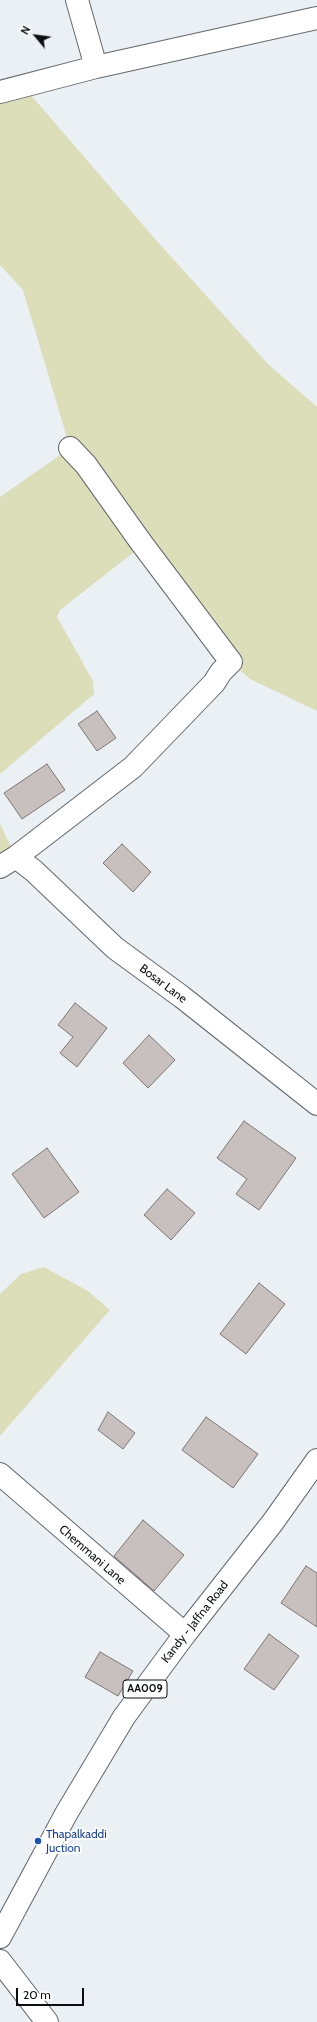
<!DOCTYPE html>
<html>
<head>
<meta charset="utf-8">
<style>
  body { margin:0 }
  #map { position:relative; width:317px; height:2022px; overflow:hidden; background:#ebf0f5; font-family:Cabin,sans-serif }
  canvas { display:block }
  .north { position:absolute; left:16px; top:16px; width:40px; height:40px; -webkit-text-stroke:3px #fff; paint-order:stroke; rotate:299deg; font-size:11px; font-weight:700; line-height:16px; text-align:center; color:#0c0e10 }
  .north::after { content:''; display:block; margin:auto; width:14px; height:18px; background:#0c0e10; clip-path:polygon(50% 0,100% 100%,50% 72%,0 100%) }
  .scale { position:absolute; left:16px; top:1988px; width:68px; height:18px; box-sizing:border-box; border:2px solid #0c0e10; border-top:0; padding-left:5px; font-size:12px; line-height:14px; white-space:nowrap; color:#0c0e10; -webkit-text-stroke:3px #fff; paint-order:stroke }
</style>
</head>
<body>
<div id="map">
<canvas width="317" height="2022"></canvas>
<div class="north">N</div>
<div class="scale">20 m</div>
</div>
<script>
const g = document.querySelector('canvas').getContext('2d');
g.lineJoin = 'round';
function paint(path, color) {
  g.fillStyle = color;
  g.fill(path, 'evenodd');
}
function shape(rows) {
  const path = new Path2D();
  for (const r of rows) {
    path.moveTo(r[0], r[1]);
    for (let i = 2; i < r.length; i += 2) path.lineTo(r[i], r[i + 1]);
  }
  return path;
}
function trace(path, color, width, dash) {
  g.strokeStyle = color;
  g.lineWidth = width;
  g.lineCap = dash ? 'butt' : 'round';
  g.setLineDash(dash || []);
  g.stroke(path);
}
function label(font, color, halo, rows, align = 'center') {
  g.font = font + ' Cabin,sans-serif';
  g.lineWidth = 3.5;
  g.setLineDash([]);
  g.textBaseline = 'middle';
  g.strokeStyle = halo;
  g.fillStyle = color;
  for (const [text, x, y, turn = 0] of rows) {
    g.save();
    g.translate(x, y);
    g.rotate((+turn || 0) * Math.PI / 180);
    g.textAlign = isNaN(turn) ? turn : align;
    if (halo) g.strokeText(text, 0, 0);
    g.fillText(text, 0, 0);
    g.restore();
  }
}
paint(shape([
  [23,86,156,240,268,364,317,407,317,711,250,679,231,662,143,545,60,610,57,617,93,681,94,694,0,774,0,497,70,448,23,290,0,265,0,92],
  [0,824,16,857,0,867],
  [44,1267,88,1291,110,1310,0,1436,0,1294,21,1274]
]), '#dbdeb9');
const building = shape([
  [97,711,116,738,97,751,78,724,97,711],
  [47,764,65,790,22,819,4,793,47,764],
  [122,844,151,872,133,892,103,863,122,844],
  [75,1003,107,1028,77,1067,60,1053,73,1037,58,1025,75,1003],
  [149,1035,175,1060,148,1088,123,1063,149,1035],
  [244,1121,296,1158,259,1210,236,1194,247,1179,217,1158,244,1121],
  [47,1148,79,1192,44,1218,12,1174,47,1148],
  [167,1189,195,1213,171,1240,144,1215,167,1189],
  [259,1283,285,1304,246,1354,220,1334,259,1283],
  [108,1412,135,1433,123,1449,98,1430,108,1412],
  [206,1417,258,1454,233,1488,182,1450,206,1417],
  [143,1520,184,1555,154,1591,114,1556,143,1520],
  [306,1566,317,1573,317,1627,281,1603,306,1566],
  [269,1634,299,1656,274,1690,244,1669,269,1634],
  [100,1652,133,1671,118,1696,85,1677,100,1652]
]);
paint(building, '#c8c0be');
trace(building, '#7c7574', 1);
const minor = shape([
  [77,0,96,67],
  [0,92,96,67,317,18],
  [16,857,34,871,115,948,182,997,317,1104],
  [0,867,16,857,133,767,214,683,221,672,231,662,140,541,86,465,70,448],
  [0,1474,185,1634],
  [0,1961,47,2022]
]);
const trunk = shape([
  [0,1937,66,1814,124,1717,185,1634,273,1522,317,1460]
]);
trace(minor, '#63676b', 24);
trace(trunk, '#63676b', 24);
trace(minor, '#fff', 22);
trace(trunk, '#fff', 22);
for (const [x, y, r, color] of [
  [38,1841,4,"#1a4fb4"]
]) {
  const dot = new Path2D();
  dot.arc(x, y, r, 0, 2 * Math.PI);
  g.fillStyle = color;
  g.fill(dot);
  trace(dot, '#fff', 1.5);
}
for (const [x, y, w] of [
  [145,1689,44]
]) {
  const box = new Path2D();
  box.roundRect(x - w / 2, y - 9, w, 18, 3);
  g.fillStyle = '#fff';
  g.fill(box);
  trace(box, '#0c0e10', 1);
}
label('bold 11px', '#0c0e10', null, [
  ["AA009",145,1689]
]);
label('12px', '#0c0e10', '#fff', [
  ["Bosar Lane",163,984,37],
  ["Chemmani Lane",92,1555,41],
  ["Kandy - Jaffna Road",195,1622,-52]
]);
label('12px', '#164399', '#fff', [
  ["Thapalkaddi",46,1834],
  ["Juction",46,1848]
], 'left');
</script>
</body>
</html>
